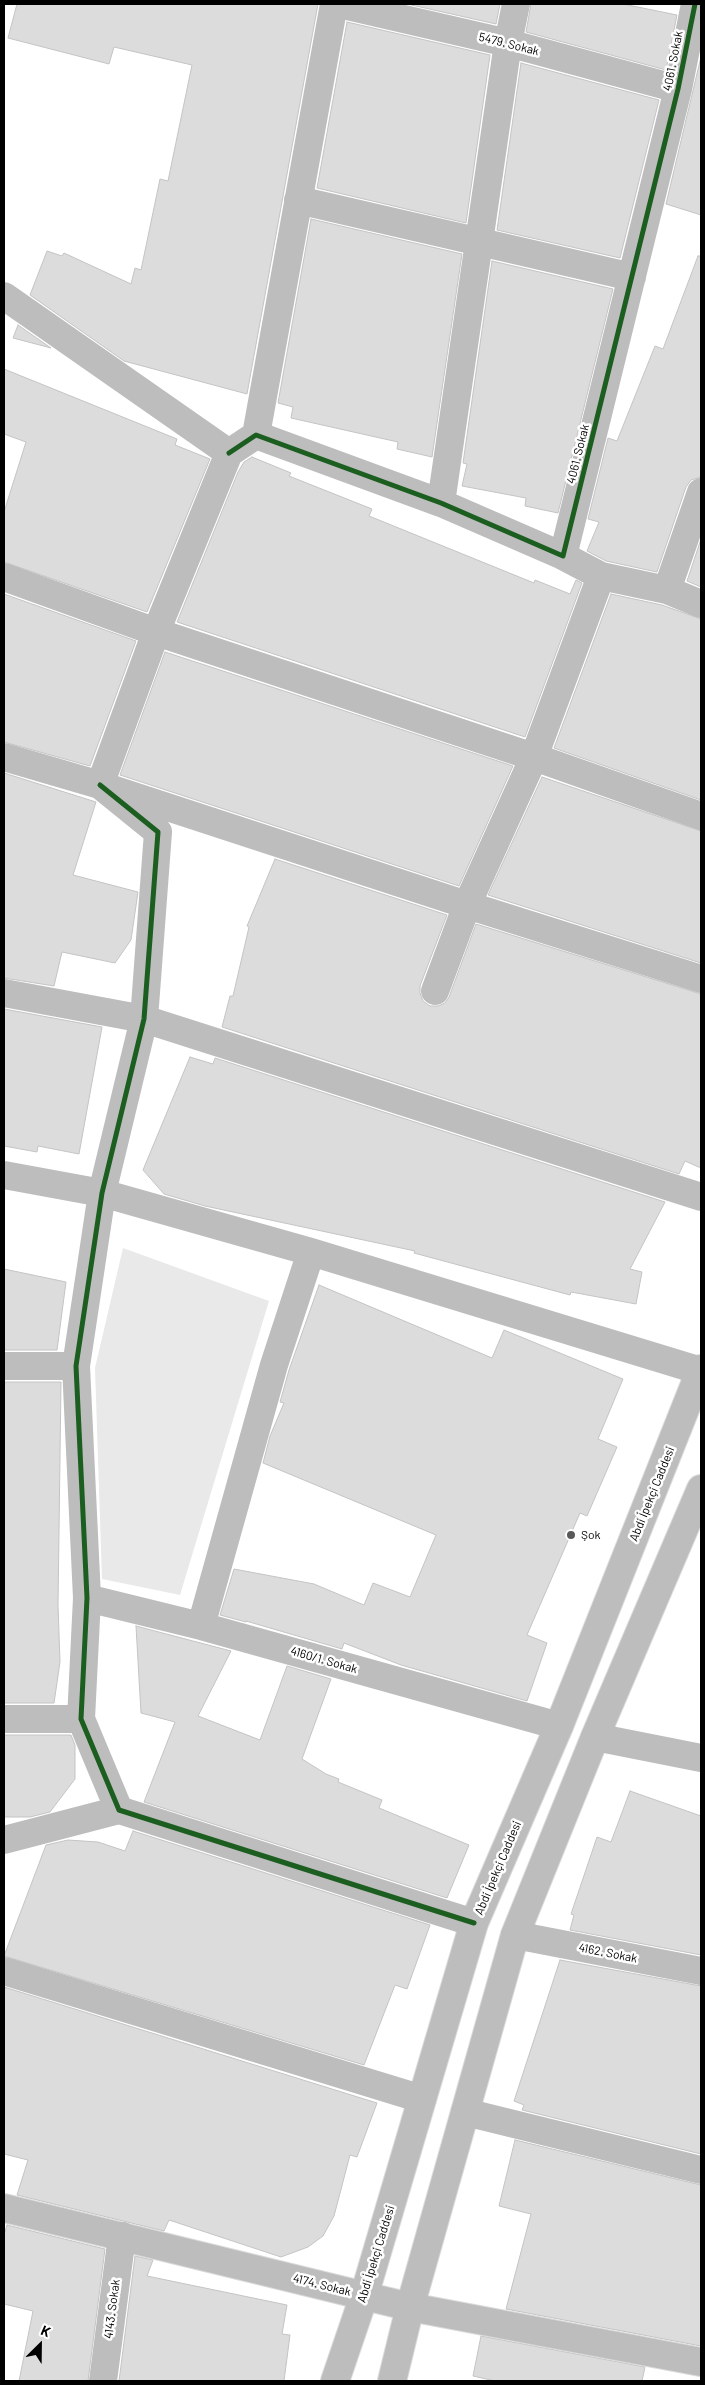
<!DOCTYPE html>
<html>
<head>
<meta charset="utf-8">
<style>
  body { margin:0 }
  #map { position:relative; width:705px; height:2385px; overflow:hidden; background:#fff; font-family:Barlow,sans-serif }
  canvas { display:block }
  .frame { position:absolute; inset:0; border:5px solid #000; pointer-events:none }
  .north { position:absolute; left:15px; top:2320px; width:50px; height:50px; -webkit-text-stroke:4px #fff; paint-order:stroke; rotate:23deg; font-size:14px; font-weight:700; line-height:20px; text-align:center; color:#000 }
  .north::after { content:''; display:block; margin:auto; width:18px; height:22px; background:#000; clip-path:polygon(50% 0,100% 100%,50% 72%,0 100%) }
</style>
</head>
<body>
<div id="map">
<canvas width="705" height="2385"></canvas>
<div class="frame"></div>
<div class="north">K</div>
</div>
<script>
const g = document.querySelector('canvas').getContext('2d');
g.lineJoin = 'round';
function paint(path, color) {
  g.fillStyle = color;
  g.fill(path, 'evenodd');
}
function shape(rows) {
  const path = new Path2D();
  for (const r of rows) {
    path.moveTo(r[0], r[1]);
    for (let i = 2; i < r.length; i += 2) path.lineTo(r[i], r[i + 1]);
  }
  return path;
}
function trace(path, color, width, dash) {
  g.strokeStyle = color;
  g.lineWidth = width;
  g.lineCap = dash ? 'butt' : 'round';
  g.setLineDash(dash || []);
  g.stroke(path);
}
function label(font, color, halo, rows, align = 'center') {
  g.font = font + ' Barlow,sans-serif';
  g.lineWidth = 5;
  g.setLineDash([]);
  g.textBaseline = 'middle';
  g.strokeStyle = halo;
  g.fillStyle = color;
  for (const [text, x, y, turn = 0] of rows) {
    g.save();
    g.translate(x, y);
    g.rotate((+turn || 0) * Math.PI / 180);
    g.textAlign = isNaN(turn) ? turn : align;
    if (halo) g.strokeText(text, 0, 0);
    g.fillText(text, 0, 0);
    g.restore();
  }
}
paint(shape([
  [123,1248,269,1301,180,1595,102,1579,95,1368]
]), '#e9e9e9');
const building = shape([
  [17,4,318,4,247,394,124,361,30,295,47,251,62,256,64,253,131,284,135,268,141,270,160,179,168,181,192,65,114,47,109,64,8,38,17,4],
  [407,4,500,4,496,24,407,4],
  [531,4,623,4,677,15,666,70,526,32,531,4],
  [347,22,490,55,466,223,317,188,347,22],
  [700,61,701,62,701,215,666,204,700,61],
  [521,63,659,100,620,258,497,230,521,63],
  [311,219,462,254,432,457,397,449,398,442,291,418,293,407,278,403,311,219],
  [698,256,701,256,701,477,691,480,686,487,657,572,606,561,587,551,599,522,588,519,608,438,617,441,655,346,663,349,698,256],
  [492,261,613,289,558,513,525,506,526,498,462,486,467,464,463,463,492,261],
  [18,325,51,348,13,338,18,325],
  [4,369,177,439,175,445,210,459,147,612,4,562,4,512,26,442,4,434,4,369],
  [252,457,291,473,289,476,372,509,369,516,534,583,535,580,570,594,576,580,582,583,525,737,177,622,238,472,244,462,252,457],
  [701,539,701,587,687,581,701,539],
  [4,594,136,641,90,766,4,742,4,594],
  [611,594,662,605,701,619,701,800,554,748,611,594],
  [165,652,513,766,459,886,120,775,165,652],
  [4,773,96,802,73,875,138,892,131,940,115,963,62,952,54,986,4,978,4,773],
  [542,777,701,831,701,963,488,895,542,777],
  [275,859,447,915,420,986,420,993,423,1001,430,1006,438,1006,445,1003,449,997,476,924,701,994,701,1168,685,1161,679,1174,222,1027,230,996,233,996,249,927,247,926,275,859],
  [4,1009,102,1027,79,1154,38,1146,37,1152,4,1146,4,1009],
  [190,1057,213,1064,215,1058,665,1202,630,1269,642,1272,636,1304,571,1292,570,1295,414,1253,415,1251,205,1206,164,1194,143,1170,190,1057],
  [4,1269,66,1282,57,1350,4,1350,4,1269],
  [319,1285,492,1358,504,1330,623,1379,598,1439,617,1447,587,1516,580,1513,527,1635,547,1643,527,1701,401,1665,344,1643,342,1649,246,1621,246,1622,220,1615,234,1569,314,1584,364,1605,373,1583,410,1597,436,1535,263,1463,270,1436,284,1403,280,1402,289,1370,319,1285],
  [4,1382,61,1382,58,1605,60,1662,54,1703,4,1703,4,1382],
  [136,1626,231,1651,198,1716,260,1740,287,1666,331,1679,302,1759,326,1774,339,1779,338,1782,382,1800,379,1808,469,1845,447,1898,144,1802,175,1722,141,1713,136,1626],
  [4,1735,71,1735,75,1745,75,1779,50,1812,30,1817,4,1817,4,1735],
  [630,1791,701,1816,701,1955,570,1930,574,1915,571,1914,597,1837,611,1842,630,1791],
  [133,1831,430,1925,407,1989,395,1985,364,2065,4,1956,46,1845,68,1840,98,1842,125,1851,133,1831],
  [560,1960,701,1986,701,2154,522,2110,524,2105,514,2101,560,1960],
  [4,1987,377,2103,357,2157,350,2155,334,2216,323,2236,308,2247,281,2257,169,2220,164,2231,17,2195,28,2160,4,2154,4,1987],
  [515,2140,701,2185,701,2346,506,2309,531,2214,499,2206,515,2140],
  [7,2225,105,2249,88,2381,19,2381,33,2311,4,2304,4,2235,7,2225],
  [135,2256,153,2260,147,2276,287,2305,282,2334,290,2335,284,2381,119,2381,135,2256],
  [481,2336,645,2367,642,2381,495,2381,473,2376,481,2336]
]);
paint(building, '#dcdcdc');
trace(building, '#c4c4c4', 1);
const major = shape([
  [4,2208,410,2307,701,2362],
  [335,2381,364,2296,474,1923,559,1726,701,1369],
  [392,2381,410,2307,515,1935,595,1737,701,1489]
]);
trace(major, '#dbdbdb', 30);
trace(shape([
  [339,4,508,43,678,89],
  [298,200,632,277],
  [4,296,229,453],
  [256,435,334,4],
  [229,453,256,435,441,503,563,556,678,89,695,4],
  [441,503,508,43,516,4],
  [563,556,601,576,667,590,701,604],
  [4,577,156,632,534,757,701,816],
  [667,590,701,492],
  [4,757,100,785,467,905,701,979],
  [100,785,158,832,144,1019,102,1193,76,1366,87,1598,81,1719,119,1810,474,1923],
  [100,785,156,632,229,453],
  [435,991,467,905,534,757,601,576],
  [4,993,144,1019,701,1197],
  [4,1175,102,1193,311,1252,701,1371],
  [4,1366,76,1366],
  [87,1598,201,1626,559,1726],
  [201,1626,274,1365,311,1252],
  [4,1719,81,1719],
  [595,1737,701,1758],
  [4,1840,119,1810],
  [515,1935,701,1971],
  [4,1971,422,2099],
  [465,2112,701,2170],
  [103,2381,122,2236]
]), '#bdbdbd', 28);
trace(major, '#bdbdbd', 28);
trace(shape([
  [229,453,256,435,441,503,563,556,678,89,695,4],
  [100,785,158,832,144,1019,102,1193,76,1366,87,1598,81,1719,119,1810,474,1923]
]), '#1b5e20', 5);
for (const [x, y, r, color] of [
  [571,1535,5,"#595959"]
]) {
  const dot = new Path2D();
  dot.arc(x, y, r, 0, 2 * Math.PI);
  g.fillStyle = color;
  g.fill(dot);
  trace(dot, '#fff', 2);
}
label('12px', '#000', '#fff', [
  ["5479. Sokak",509,44,14],
  ["4061. Sokak",673,61,-79],
  ["4061. Sokak",578,454,-76],
  ["Abdi İpekçi Caddesi",652,1494,-68],
  ["4160/1. Sokak",324,1660,16],
  ["Abdi İpekçi Caddesi",498,1868,-67],
  ["4162. Sokak",608,1953,11],
  ["Abdi İpekçi Caddesi",376,2254,-73],
  ["4174. Sokak",322,2285,14],
  ["4143. Sokak",112,2309,-83]
]);
label('12px', '#000', '#fff', [
  ["Şok",581,1535]
], 'left');
</script>
</body>
</html>
